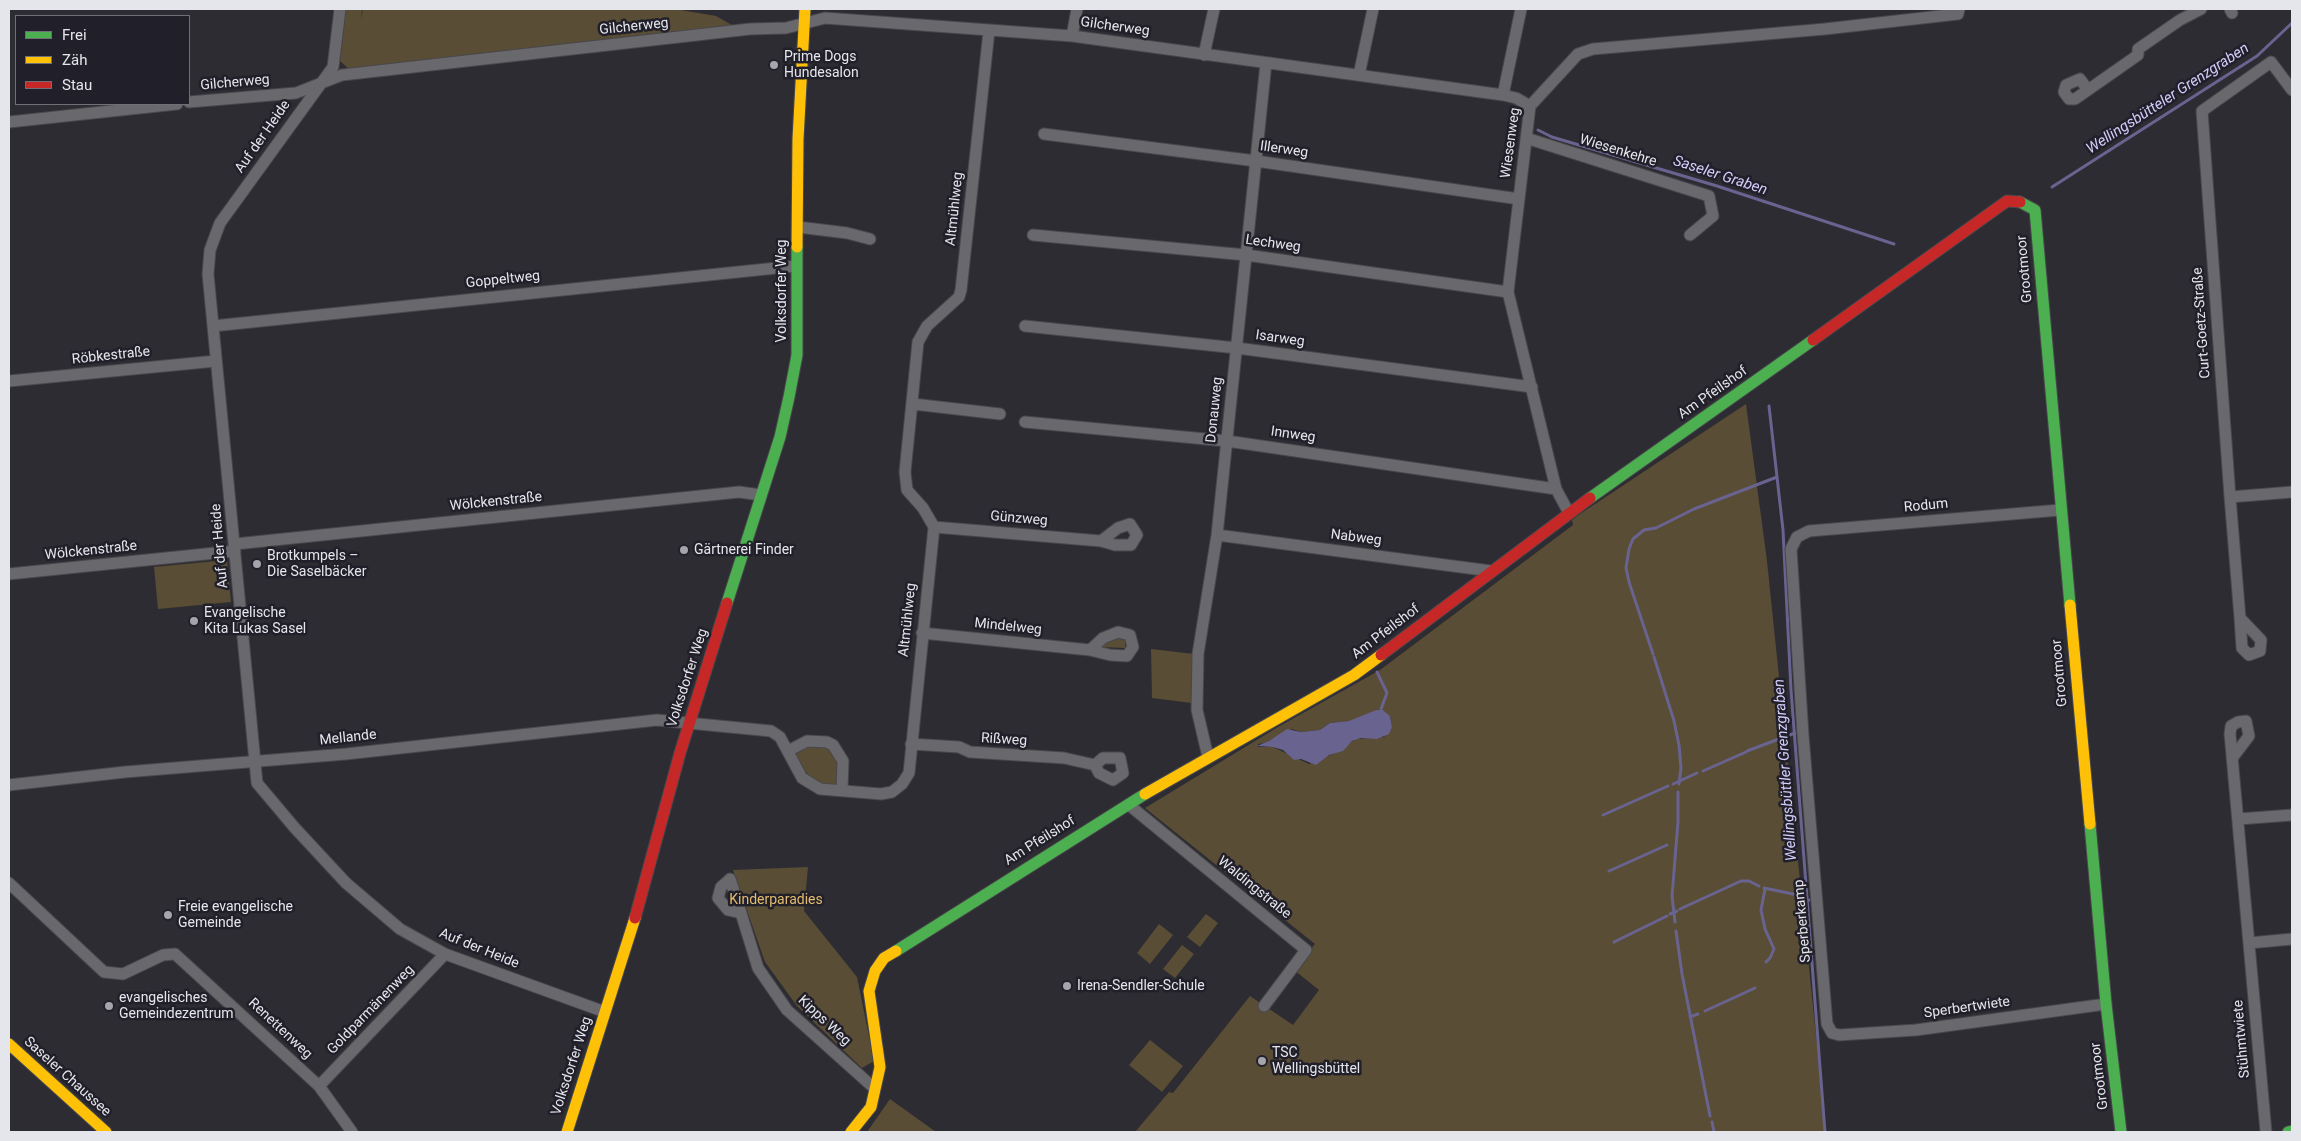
<!DOCTYPE html>
<html>
<head>
<meta charset="utf-8">
<style>
  body { margin:0 }
  #map { position:relative; width:2301px; height:1141px; overflow:hidden; background:#2d2c32; font-family:Roboto,sans-serif }
  canvas { display:block }
  .frame { position:absolute; inset:0; border:10px solid #e5e5ec; pointer-events:none }
  .legend { position:absolute; left:15px; top:15px; width:175px; height:90px; box-sizing:border-box; background:#21202a; border:1px solid #6f6f78; margin:0; padding:6px 9px; list-style:none; font-size:15px; color:#e5e5ec }
  .legend li { display:flex; align-items:center; gap:10px; height:25px }
  .legend b { width:25px; border:1px solid #6f6f78 }
</style>
</head>
<body>
<div id="map">
<canvas width="2301" height="1141"></canvas>
<div class="frame"></div>
<ul class="legend">
<li><b style="height:6px;background:#4caf50"></b>Frei</li>
<li><b style="height:6px;background:#ffc107"></b>Zäh</li>
<li><b style="height:6px;background:#c62828"></b>Stau</li>
</ul>
</div>
<script>
const g = document.querySelector('canvas').getContext('2d');
g.lineJoin = 'round';
function paint(path, color) {
  g.fillStyle = color;
  g.fill(path, 'evenodd');
}
function shape(rows) {
  const path = new Path2D();
  for (const r of rows) {
    path.moveTo(r[0], r[1]);
    for (let i = 2; i < r.length; i += 2) path.lineTo(r[i], r[i + 1]);
  }
  return path;
}
function trace(path, color, width, dash) {
  g.strokeStyle = color;
  g.lineWidth = width;
  g.lineCap = dash ? 'butt' : 'round';
  g.setLineDash(dash || []);
  g.stroke(path);
}
function label(font, color, halo, rows, align = 'center') {
  g.font = font + ' Roboto,sans-serif';
  g.lineWidth = 5;
  g.setLineDash([]);
  g.textBaseline = 'middle';
  g.strokeStyle = halo;
  g.fillStyle = color;
  for (const [text, x, y, turn = 0] of rows) {
    g.save();
    g.translate(x, y);
    g.rotate((+turn || 0) * Math.PI / 180);
    g.textAlign = isNaN(turn) ? turn : align;
    if (halo) g.strokeText(text, 0, 0);
    g.fillText(text, 0, 0);
    g.restore();
  }
}
paint(shape([
  [346,9,362,9,361,19,363,9,675,9,716,16,737,28,350,70,340,61],
  [1746,404,1767,561,1826,1132,1135,1132,1169,1092,1173,1093,1250,996,1293,1025,1319,990,1294,970,1315,944,1145,808,1278,727,1380,670,1573,525,1572,520,1580,514],
  [1381,709,1390,716,1392,727,1384,737,1356,739,1347,745,1344,749,1309,764,1273,747,1258,747,1258,744,1265,743,1292,729,1301,732,1320,730,1330,723,1350,721],
  [227,560,231,602,158,609,154,567],
  [1119,637,1126,641,1125,648,1100,647,1102,644],
  [1151,649,1194,654,1192,703,1152,698],
  [820,745,830,748,838,758,837,783,835,786,823,784,809,776,794,755,795,753,808,746],
  [808,867,804,911,857,977,874,1061,862,1068,797,1006,765,962,733,870],
  [1206,914,1218,923,1200,947,1187,937],
  [1159,924,1173,935,1150,964,1137,953],
  [1182,945,1194,954,1175,978,1163,969],
  [1150,1040,1183,1066,1162,1092,1129,1065],
  [890,1099,936,1132,867,1132]
]), '#594d35');
paint(shape([
  [1376,710,1383,710,1390,716,1392,727,1389,734,1377,739,1361,738,1352,741,1343,751,1329,755,1316,765,1301,759,1294,760,1283,750,1273,747,1257,746,1269,741,1287,729,1301,732,1320,730,1330,723,1349,721]
]), '#696390');
trace(shape([
  [1538,130,1552,137,1717,186,1894,244],
  [2052,187,2257,56,2292,23],
  [1769,406,1783,530,1791,690,1825,1132],
  [1653,654,1629,582,1626,568,1629,549,1633,539,1644,530,1656,528,1694,509,1777,477],
  [1654,657,1674,721,1679,745,1681,768,1679,784],
  [1377,672,1387,693,1381,709],
  [1747,751,1795,733],
  [1703,771,1746,752],
  [1673,784,1697,773],
  [1603,815,1668,786],
  [1609,871,1667,845],
  [1764,888,1793,894,1800,897,1803,902,1809,900],
  [1765,889,1761,910,1765,929,1774,949,1770,958,1766,962],
  [1680,909,1741,881,1749,881,1759,886],
  [1670,914,1677,911],
  [1675,922,1672,896,1678,822,1678,792],
  [1676,931,1682,974,1710,1116],
  [1614,942,1667,916],
  [1705,1011,1755,988],
  [1690,1017,1698,1014],
  [1712,1122,1714,1132]
]), '#696390', 3);
const street = shape([
  [340,9,333,67,220,223,210,250,208,274,257,783,294,827,346,883,400,929,445,954,605,1012],
  [2230,9,2232,13],
  [1072,36,1077,9],
  [1204,55,1214,9],
  [1359,75,1373,9],
  [2088,90,2075,99,2069,99,2064,92,2066,85,2080,79,2088,90,2138,55,2138,49,2180,20,2201,9],
  [1503,95,1521,9],
  [189,102,296,93,342,75,750,29,786,28,825,18,1072,36,1503,95,1516,98,1530,106],
  [9,122,177,104],
  [1044,134,1256,161,1519,199],
  [1526,138,1709,196,1713,216,1690,235],
  [798,227,847,233,870,239],
  [1033,235,1246,255,1508,292],
  [213,326,796,266],
  [1025,326,1237,348,1532,387],
  [9,381,216,361],
  [913,404,1000,414],
  [1025,422,1227,441,1556,489],
  [2230,497,2292,492],
  [2060,510,1809,531,1797,537,1791,549,1803,735,1827,1024,1832,1033,1839,1035,1916,1030,2106,1004],
  [1569,513,1556,489,1508,292,1530,106,1578,54,1593,49,1825,29,1958,14,1959,9],
  [934,527,1101,541,1115,545,1131,545,1137,535,1130,524,1118,528,1101,541],
  [1217,535,1491,571],
  [235,544,739,492,761,495],
  [9,574,235,551],
  [2240,618,2261,640,2260,651,2249,655,2242,648,2240,618,2230,497,2202,111,2271,62,2292,90],
  [922,633,1090,650,1110,655,1127,656,1133,647,1130,635,1118,632,1103,638,1090,650],
  [911,744,959,747,970,752,1064,758,1095,765,1103,758,1120,758,1123,773,1113,780,1099,773,1095,765],
  [788,751,807,741,827,742,833,745,843,761,842,790],
  [1208,757,1197,710,1198,654,1217,535,1266,63],
  [2233,757,2249,736,2246,721,2238,722,2231,726,2230,734,2266,1132],
  [9,785,125,772,346,754,657,720,771,731,780,737,802,778,820,789,881,794,892,792,902,784,909,773,934,527,923,508,907,490,905,472,918,342,927,326,959,297,961,290,989,31],
  [1129,805,1306,950,1264,1006],
  [2238,819,2292,815],
  [9,883,104,972,123,974,163,955,175,954,319,1086,352,1132],
  [741,913,730,879,721,887,718,898,728,910,741,913,758,968,787,1010,874,1088],
  [2249,943,2292,939],
  [319,1086,445,954]
]);
const fast = shape([
  [2020,202,2035,210,2070,605],
  [1590,498,1813,340],
  [727,603,780,437,789,397,797,355,797,247],
  [2090,824,2106,1004,2121,1132],
  [896,951,1145,794],
  [2288,1132,2292,1131]
]);
const slow = shape([
  [797,247,798,139,805,9],
  [2070,605,2090,824],
  [1145,794,1354,675,1381,655],
  [9,1044,106,1132],
  [567,1132,635,918],
  [851,1132,871,1107,880,1067,869,991,875,971,884,958,896,951]
]);
const jam = shape([
  [1813,340,2007,201,2020,202],
  [1381,655,1590,498],
  [635,918,680,753,727,603]
]);
trace(street, '#47474c', 13);
trace(fast, '#47474c', 13);
trace(slow, '#47474c', 13);
trace(jam, '#47474c', 13);
trace(street, '#68686d', 11);
trace(fast, '#4caf50', 11);
trace(slow, '#ffc107', 11);
trace(jam, '#c62828', 11);
for (const [x, y, r, color] of [
  [774,65,5,"#a5a4ab"],
  [684,550,5,"#a5a4ab"],
  [257,564,5,"#a5a4ab"],
  [194,621,5,"#a5a4ab"],
  [168,915,5,"#a5a4ab"],
  [1067,986,5,"#a5a4ab"],
  [109,1006,5,"#a5a4ab"],
  [1262,1061,5,"#a5a4ab"]
]) {
  const dot = new Path2D();
  dot.arc(x, y, r, 0, 2 * Math.PI);
  g.fillStyle = color;
  g.fill(dot);
  trace(dot, '#21202a', 2);
}
label('14px', '#e5e5ec', '#21202a', [
  ["Gilcherweg",634,27,-6],
  ["Gilcherweg",1115,27,8],
  ["Gilcherweg",235,83,-5],
  ["Auf der Heide",263,137,-55],
  ["Wiesenweg",1511,143,-82],
  ["Illerweg",1284,150,8],
  ["Wiesenkehre",1618,151,17],
  ["Altmühlweg",955,209,-84],
  ["Lechweg",1273,244,8],
  ["Grootmoor",2025,269,-95],
  ["Goppeltweg",503,280,-6],
  ["Volksdorfer Weg",782,291,-90],
  ["Curt-Goetz-Straße",2202,323,-94],
  ["Isarweg",1280,339,8],
  ["Röbkestraße",111,356,-6],
  ["Am Pfeilshof",1713,393,-35],
  ["Donauweg",1215,410,-84],
  ["Innweg",1293,435,8],
  ["Wölckenstraße",496,502,-6],
  ["Rodum",1926,506,-5],
  ["Günzweg",1019,519,5],
  ["Nabweg",1356,538,7],
  ["Auf der Heide",220,546,-95],
  ["Wölckenstraße",91,551,-6],
  ["Altmühlweg",908,620,-84],
  ["Mindelweg",1008,627,6],
  ["Am Pfeilshof",1386,632,-37],
  ["Grootmoor",2060,673,-95],
  ["Volksdorfer Weg",688,678,-72],
  ["Mellande",348,738,-6],
  ["Rißweg",1004,740,4],
  ["Am Pfeilshof",1040,841,-32],
  ["Waldingstraße",1254,888,39],
  ["Sperberkamp",1803,921,-95],
  ["Auf der Heide",479,949,22],
  ["Sperbertwiete",1967,1008,-8],
  ["Goldparmänenweg",371,1010,-46],
  ["Kipps Weg",824,1021,43],
  ["Renettenweg",280,1029,43],
  ["Stühmtwiete",2242,1039,-95],
  ["Volksdorfer Weg",572,1066,-72],
  ["Grootmoor",2100,1076,-97],
  ["Saseler Chaussee",67,1077,42]
]);
label('14px', '#e5e5ec', '#21202a', [
  ["Prime Dogs",784,57],
  ["Hundesalon",784,73],
  ["Gärtnerei Finder",694,550],
  ["Brotkumpels –",267,556],
  ["Die Saselbäcker",267,572],
  ["Evangelische",204,613],
  ["Kita Lukas Sasel",204,629],
  ["Freie evangelische",178,907],
  ["Gemeinde",178,923],
  ["Irena-Sendler-Schule",1077,986],
  ["evangelisches",119,998],
  ["Gemeindezentrum",119,1014],
  ["TSC",1272,1053],
  ["Wellingsbüttel",1272,1069]
], 'left');
label('14px', '#e3bc6e', '#21202a', [
  ["Kinderparadies",776,900]
]);
label('italic 15px', '#d3cdfb', '#21202a', [
  ["Wellingsbütteler Grenzgraben",2168,99,-33],
  ["Saseler Graben",1720,176,18],
  ["Wellingsbüttler Grenzgraben",1786,770,-94]
]);
</script>
</body>
</html>
